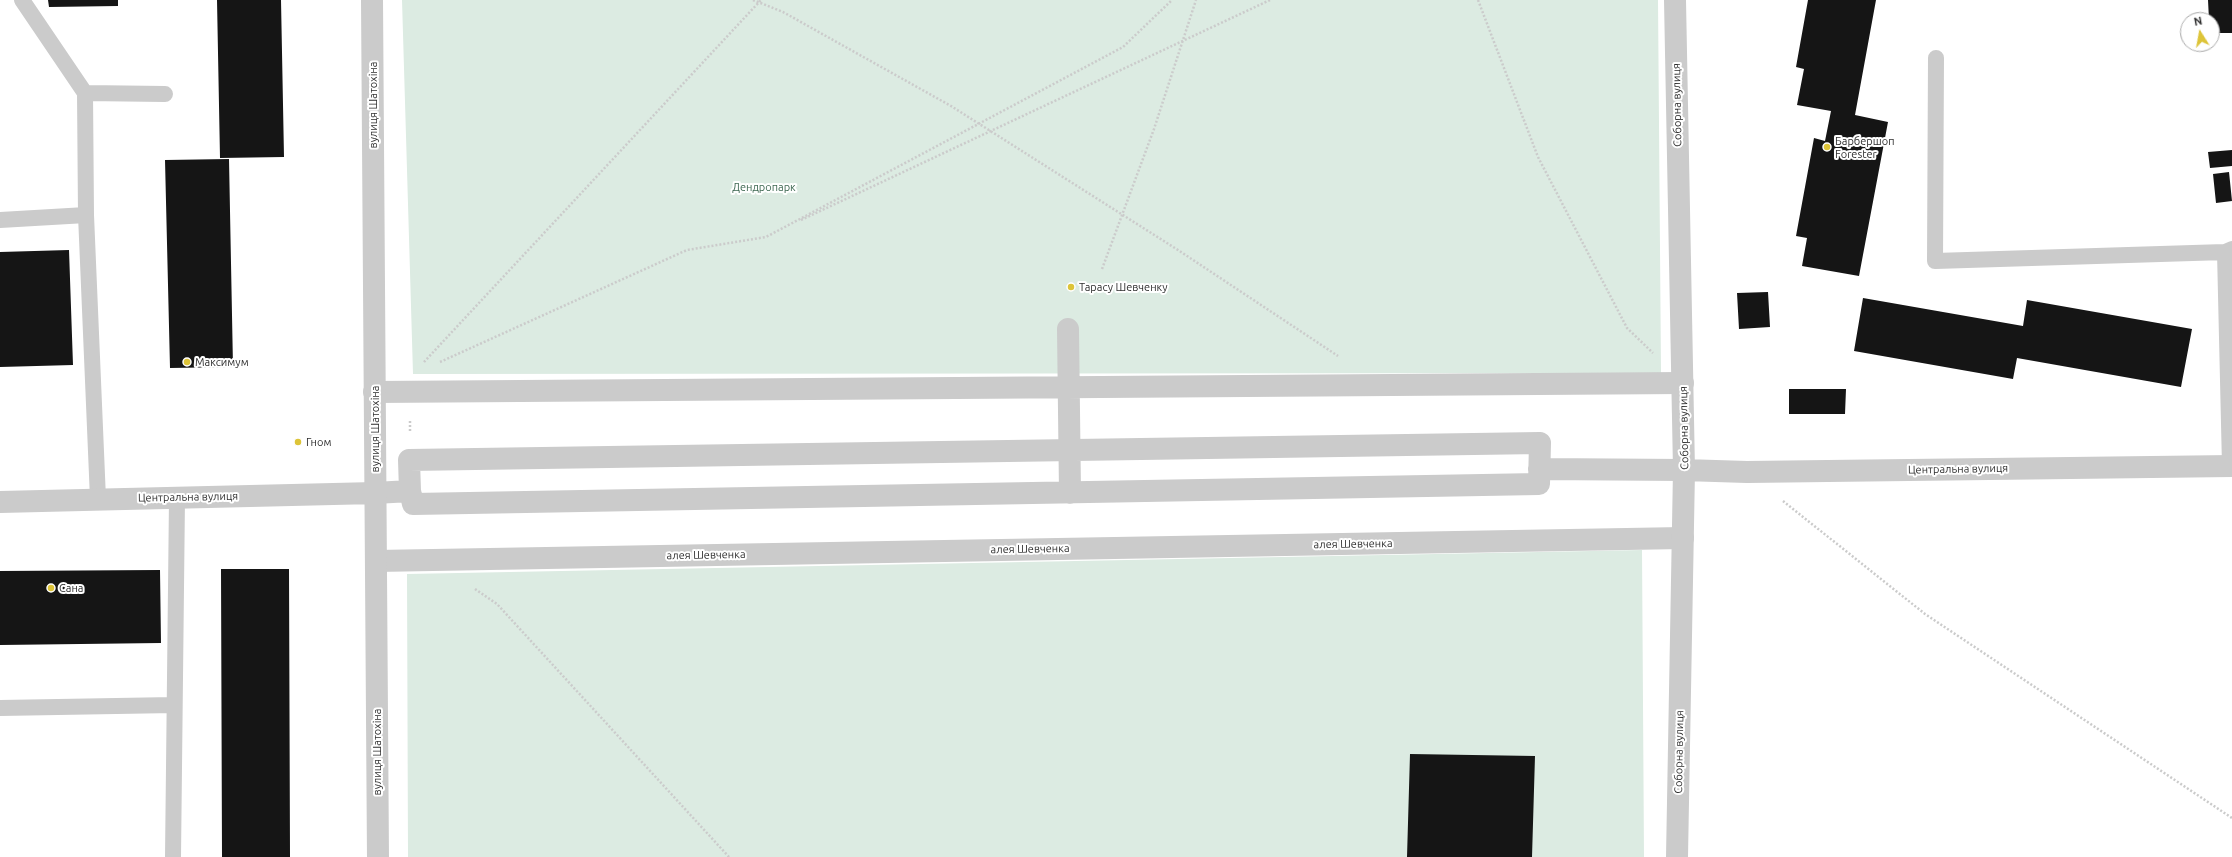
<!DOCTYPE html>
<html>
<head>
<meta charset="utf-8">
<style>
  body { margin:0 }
  #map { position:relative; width:2232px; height:857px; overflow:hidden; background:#fff; font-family:Ubuntu,sans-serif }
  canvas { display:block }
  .north { position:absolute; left:2180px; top:12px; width:40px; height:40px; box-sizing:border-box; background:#fff; border:1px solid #ababab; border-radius:50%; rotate:349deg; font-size:11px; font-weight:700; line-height:16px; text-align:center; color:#2e2e2e }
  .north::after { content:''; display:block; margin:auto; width:14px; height:18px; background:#ddc438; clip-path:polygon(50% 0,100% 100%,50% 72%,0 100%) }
</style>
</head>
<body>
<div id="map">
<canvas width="2232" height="857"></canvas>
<div class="north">N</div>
</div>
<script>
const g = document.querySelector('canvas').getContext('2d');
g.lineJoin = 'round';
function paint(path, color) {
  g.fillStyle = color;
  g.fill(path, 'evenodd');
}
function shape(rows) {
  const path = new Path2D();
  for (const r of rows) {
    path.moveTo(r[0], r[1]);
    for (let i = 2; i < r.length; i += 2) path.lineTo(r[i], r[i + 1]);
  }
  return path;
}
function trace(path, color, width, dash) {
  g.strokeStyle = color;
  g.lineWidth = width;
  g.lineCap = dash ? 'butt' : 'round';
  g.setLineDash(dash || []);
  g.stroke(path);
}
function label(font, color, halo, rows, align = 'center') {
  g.font = font + ' Ubuntu,sans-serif';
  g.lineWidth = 4;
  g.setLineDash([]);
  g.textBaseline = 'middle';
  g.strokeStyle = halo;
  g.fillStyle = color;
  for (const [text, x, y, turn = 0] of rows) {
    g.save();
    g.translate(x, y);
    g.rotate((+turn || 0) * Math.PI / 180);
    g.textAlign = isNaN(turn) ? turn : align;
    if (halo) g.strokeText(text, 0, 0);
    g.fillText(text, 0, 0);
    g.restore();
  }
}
paint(shape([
  [402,0,1658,0,1661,373,413,374],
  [1642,550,1644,857,408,857,407,574]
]), '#dcebe2');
paint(shape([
  [48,0,118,0,118,6,49,7],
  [217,0,281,0,284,157,220,158],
  [1808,0,1876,0,1855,115,1888,122,1859,276,1802,266,1807,238,1796,236,1814,138,1825,141,1831,111,1797,105,1804,69,1796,67],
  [2208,0,2232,0,2232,33,2212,33,2212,20,2209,20],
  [2232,150,2232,166,2210,168,2208,152],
  [229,159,233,367,170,368,165,160],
  [2229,172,2232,201,2216,203,2213,174],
  [69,250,73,365,0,367,0,252],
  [1768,292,1770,327,1739,329,1737,293],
  [1863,298,2023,326,2027,300,2192,329,2181,387,2017,358,2013,379,1854,351],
  [1789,389,1846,389,1845,414,1789,414],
  [221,569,289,569,290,857,222,857],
  [160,570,161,643,0,645,0,571],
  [1410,754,1535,756,1532,857,1407,857]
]), '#151515');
trace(shape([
  [753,0,783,12,951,106,1178,250,1338,356],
  [1478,0,1538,157,1627,328,1653,353],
  [801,220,1270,0],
  [1102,269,1154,129,1196,0],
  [424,362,761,0],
  [440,362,687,250,766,237,1123,47,1172,0],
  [410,431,410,420],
  [1783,501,1925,614,2232,818],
  [475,589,497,604,729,857]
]), '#cbcbcb', 2.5, [2, 2]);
trace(shape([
  [22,0,85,93],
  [1936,58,1935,261,2225,252,2232,249],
  [0,220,86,215],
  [2225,252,2230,466],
  [98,499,86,215,85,93,165,94],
  [0,708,174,705],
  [173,857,177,498]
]), '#cbcbcb', 16);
trace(shape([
  [1068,329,1070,493],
  [374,392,1683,383],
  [1540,443,1539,484,413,504,410,491,409,460,1540,443],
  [1539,469,1684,470],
  [375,493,410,491],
  [376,561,1683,538]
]), '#cbcbcb', 22);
trace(shape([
  [372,0,378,857],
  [1675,0,1684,470,1677,857],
  [1684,470,1747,472,2232,466],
  [0,502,375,493]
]), '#cbcbcb', 22);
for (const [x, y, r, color] of [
  [1827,147,4,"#ddc438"],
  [1071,287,4,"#ddc438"],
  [187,362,4,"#ddc438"],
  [298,442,4,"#ddc438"],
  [51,588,4,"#ddc438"]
]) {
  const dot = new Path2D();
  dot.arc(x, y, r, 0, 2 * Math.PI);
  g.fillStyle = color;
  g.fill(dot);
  trace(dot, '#fff', 1.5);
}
label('11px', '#2e2e2e', '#fff', [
  ["вулиця Шатохіна",373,105,-90],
  ["Соборна вулиця",1677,105,-91],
  ["Соборна вулиця",1684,428,-91],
  ["вулиця Шатохіна",375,429,-90],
  ["Центральна вулиця",1958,469,-1],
  ["Центральна вулиця",188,497,-1],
  ["алея Шевченка",1353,544,-1],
  ["алея Шевченка",1030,549,-1],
  ["алея Шевченка",706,555,-1],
  ["вулиця Шатохіна",377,752,-90],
  ["Соборна вулиця",1679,752,-89]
]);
label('11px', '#2e2e2e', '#fff', [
  ["Барбершоп",1835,141],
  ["Forester",1835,154],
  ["Тарасу Шевченку",1079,287],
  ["Максимум",195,362],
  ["Гном",306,442],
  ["Сана",59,588]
], 'left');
label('11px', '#3d6751', '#fff', [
  ["Дендропарк",764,187]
]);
</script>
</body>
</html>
